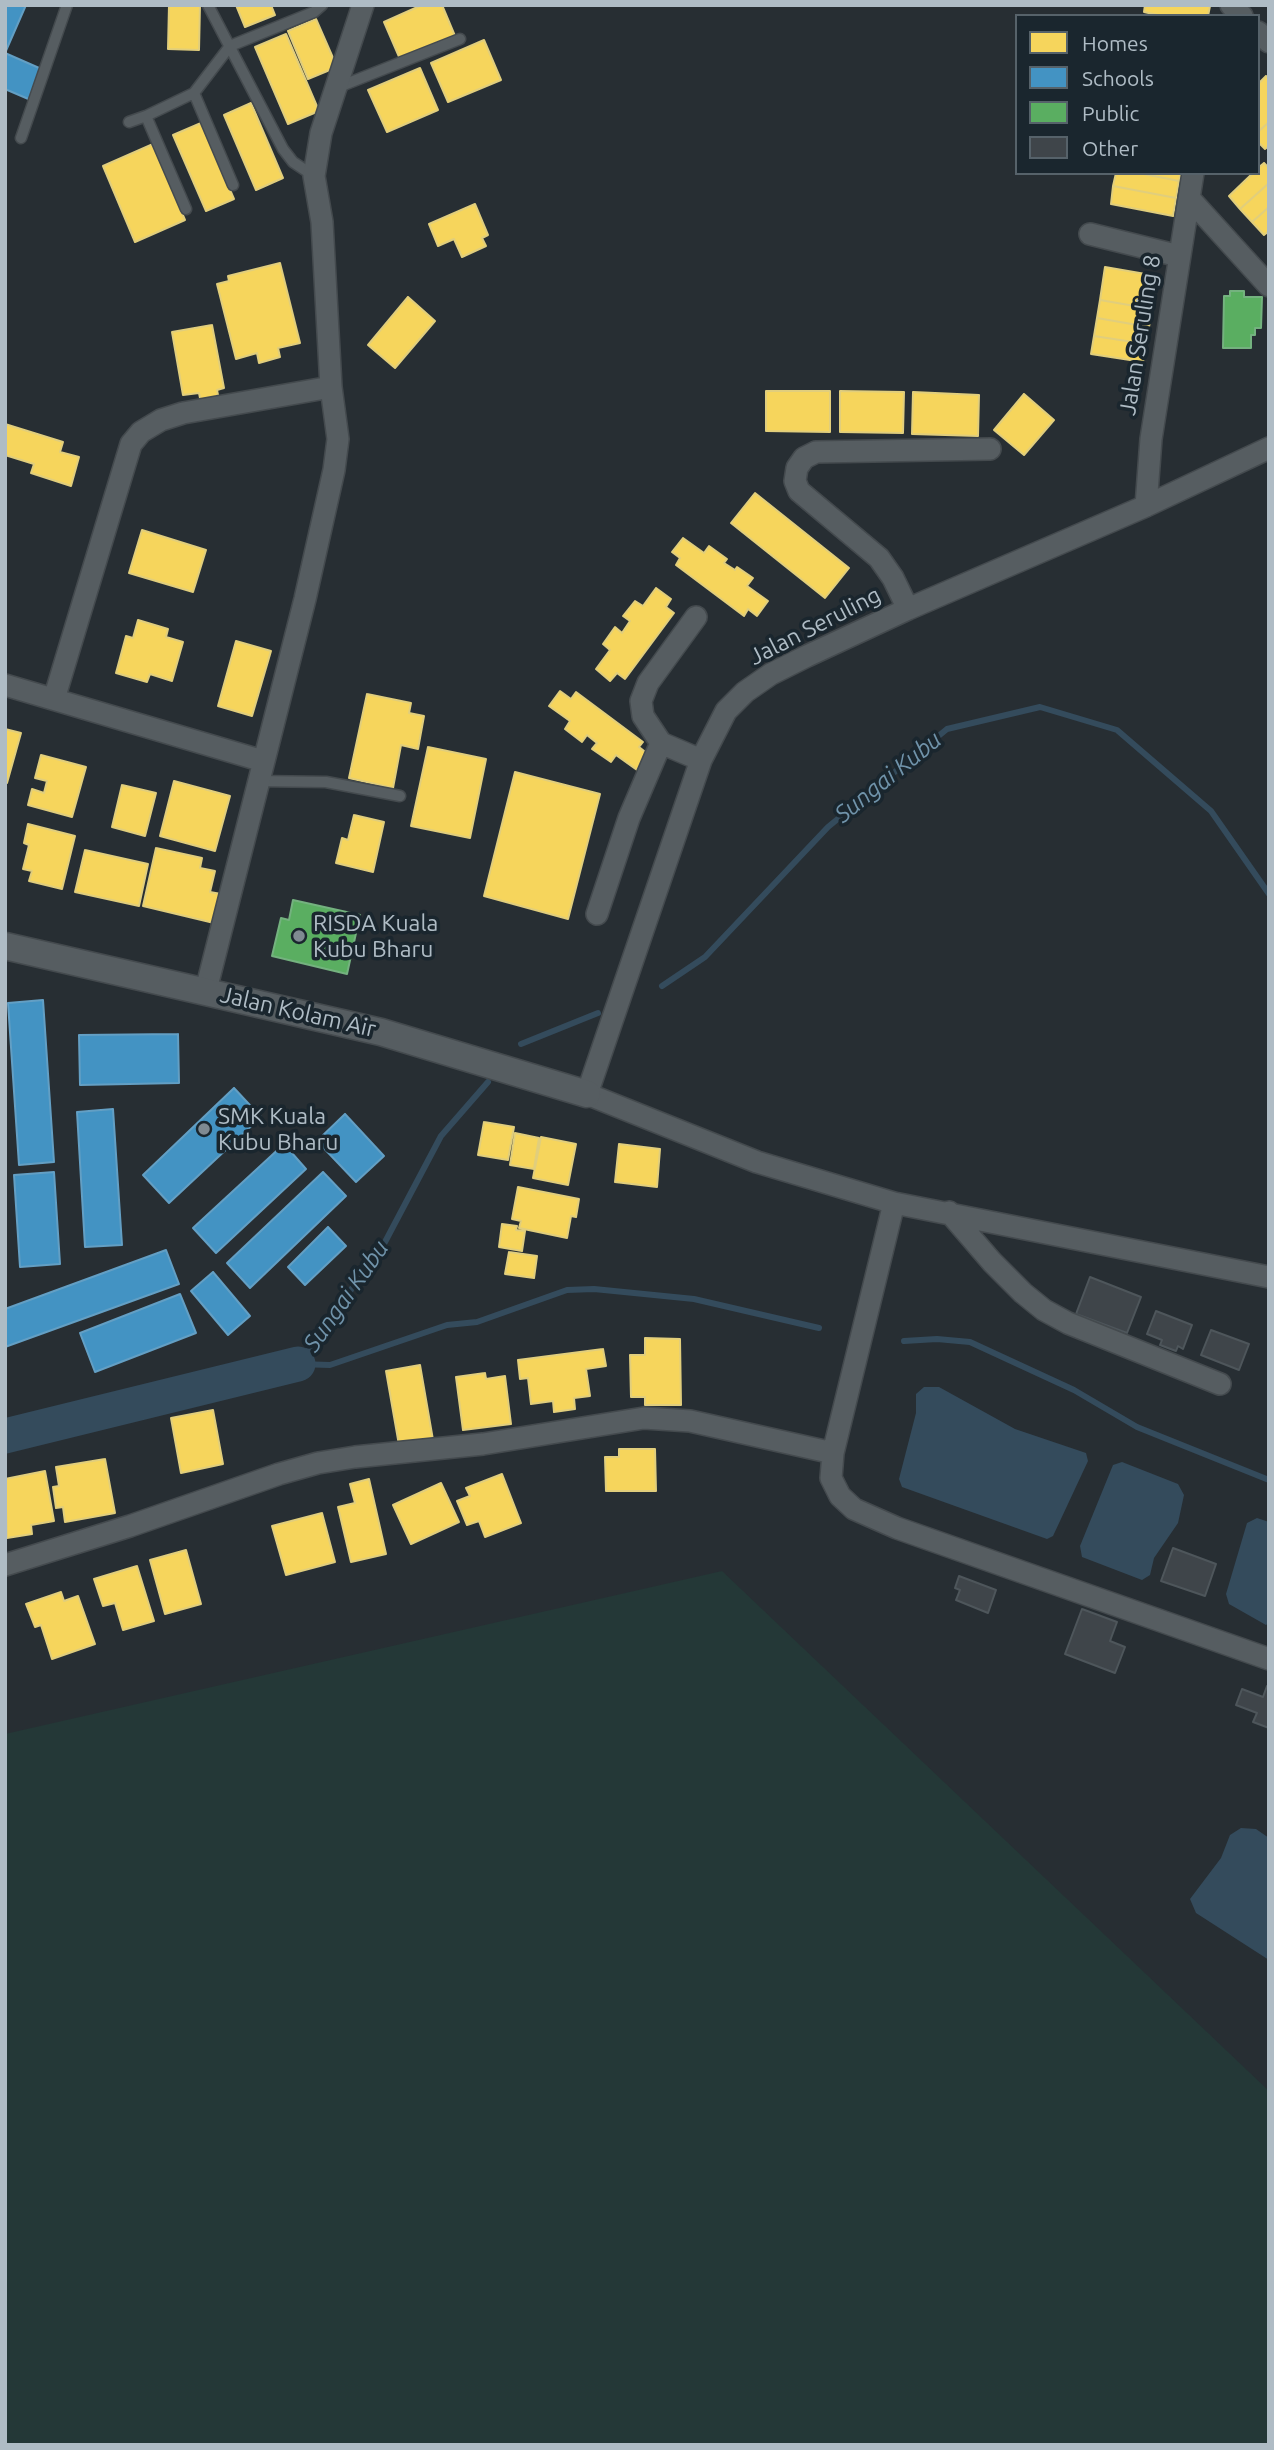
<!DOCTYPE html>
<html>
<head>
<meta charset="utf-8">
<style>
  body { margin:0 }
  #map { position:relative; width:1274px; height:2450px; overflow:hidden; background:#272e33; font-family:Ubuntu,sans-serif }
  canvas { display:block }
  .frame { position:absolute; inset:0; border:7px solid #afbcc5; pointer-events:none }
  .legend { position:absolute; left:1015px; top:14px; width:245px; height:161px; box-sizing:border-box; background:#1a262e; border:2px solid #56626a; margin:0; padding:9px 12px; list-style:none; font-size:21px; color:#afbcc5 }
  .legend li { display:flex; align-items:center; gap:14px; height:35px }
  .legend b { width:35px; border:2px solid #56626a }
</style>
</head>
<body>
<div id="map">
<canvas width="1274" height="2450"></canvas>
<div class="frame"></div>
<ul class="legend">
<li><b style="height:19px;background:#f6d55c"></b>Homes</li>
<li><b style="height:19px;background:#4393c3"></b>Schools</li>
<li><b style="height:19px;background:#5aae61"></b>Public</li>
<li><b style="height:19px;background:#3f454a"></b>Other</li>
</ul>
</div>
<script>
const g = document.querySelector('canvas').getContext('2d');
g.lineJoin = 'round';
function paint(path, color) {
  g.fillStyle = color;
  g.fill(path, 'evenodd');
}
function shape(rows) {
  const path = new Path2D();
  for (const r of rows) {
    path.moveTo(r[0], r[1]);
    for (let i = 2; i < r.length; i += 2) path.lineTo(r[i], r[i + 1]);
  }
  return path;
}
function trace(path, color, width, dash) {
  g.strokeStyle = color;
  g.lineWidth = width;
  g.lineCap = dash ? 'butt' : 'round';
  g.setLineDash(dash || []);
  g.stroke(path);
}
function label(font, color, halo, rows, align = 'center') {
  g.font = font + ' Ubuntu,sans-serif';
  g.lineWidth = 7;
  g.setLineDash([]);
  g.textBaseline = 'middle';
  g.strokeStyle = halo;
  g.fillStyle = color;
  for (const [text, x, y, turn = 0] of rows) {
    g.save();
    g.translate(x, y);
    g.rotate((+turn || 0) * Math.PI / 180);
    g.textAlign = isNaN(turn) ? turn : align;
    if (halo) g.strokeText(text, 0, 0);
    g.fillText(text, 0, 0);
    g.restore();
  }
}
paint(shape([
  [722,1571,1269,2091,1269,2445,5,2445,5,1734]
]), '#243837');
paint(shape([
  [924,1387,939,1387,1015,1429,1086,1453,1088,1461,1053,1536,1047,1539,902,1487,899,1479,916,1413,916,1394],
  [1122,1462,1178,1484,1184,1495,1178,1523,1154,1558,1150,1575,1142,1580,1082,1557,1080,1546,1113,1465],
  [1257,1518,1269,1522,1269,1623,1266,1625,1229,1604,1226,1594,1247,1523],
  [1241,1828,1256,1829,1269,1838,1269,1960,1196,1913,1190,1899,1221,1858,1230,1835]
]), '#344b5c');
const homes = shape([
  [169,5,200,5,199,50,168,49,169,5],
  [236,5,271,5,275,15,245,27,236,5],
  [422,5,442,5,455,36,400,59,384,22,422,5],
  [1145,5,1204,5,1210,6,1208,16,1162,16,1144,12,1145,5],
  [316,19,337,67,308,79,288,31,316,19],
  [286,34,319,111,288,124,255,47,286,34],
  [484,40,501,80,448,102,431,63,484,40],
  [420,68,438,110,387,132,368,90,420,68],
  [1266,76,1269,78,1269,122,1258,132,1258,84,1266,76],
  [251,103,283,178,256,190,224,115,251,103],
  [1269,122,1269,146,1265,149,1258,142,1258,132,1269,122],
  [201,123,234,199,206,211,173,135,201,123],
  [153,144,185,220,135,242,103,166,153,144],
  [1264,163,1269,168,1269,183,1240,209,1229,196,1253,173,1258,173,1258,168,1264,163],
  [1116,173,1139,173,1179,181,1176,198,1113,186,1116,173],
  [1139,173,1181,173,1179,181,1139,173],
  [1269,183,1269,207,1252,222,1240,209,1269,183],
  [1113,186,1176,198,1173,216,1111,204,1113,186],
  [475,204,488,235,482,238,486,246,462,257,454,239,438,246,429,224,475,204],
  [1269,207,1269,231,1264,235,1252,222,1269,207],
  [280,263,300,343,278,348,280,357,259,363,257,353,236,359,217,284,229,281,228,276,280,263],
  [1105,267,1157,276,1152,309,1100,300,1105,267],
  [408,297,435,321,395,368,368,345,408,297],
  [1100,300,1152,309,1149,327,1097,318,1100,300],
  [1097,318,1149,327,1146,344,1094,336,1097,318],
  [212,325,224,388,217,390,219,400,201,403,199,393,183,395,172,332,212,325],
  [1094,336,1146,344,1143,362,1091,354,1094,336],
  [766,391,830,391,830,432,766,431,766,391],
  [840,391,904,392,903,433,840,432,840,391],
  [913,392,979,395,978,436,912,434,913,392],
  [1024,394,1054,420,1024,455,994,430,1024,394],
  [5,424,63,442,60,452,79,457,71,486,31,473,34,464,5,455,5,424],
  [755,493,849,568,825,598,731,523,755,493],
  [142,530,206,550,193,592,129,573,142,530],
  [683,538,704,553,709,546,727,559,724,563,735,570,737,567,753,578,747,586,768,601,757,616,748,609,744,616,676,565,680,558,672,552,683,538],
  [656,588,671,599,666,607,674,613,625,679,617,673,610,681,596,669,610,650,603,644,615,627,622,633,630,621,623,616,635,601,643,606,656,588],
  [138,620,168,629,166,637,183,642,172,681,150,674,147,682,116,673,126,636,133,638,138,620],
  [236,641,271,651,252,716,218,706,236,641],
  [560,691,571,699,576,692,643,742,639,747,648,754,637,770,616,755,611,762,592,749,597,743,587,735,582,742,565,729,570,721,549,706,560,691],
  [367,694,411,703,409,713,424,716,418,749,401,745,393,788,349,778,367,694],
  [5,729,21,733,7,783,5,782,5,729],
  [428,747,486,759,470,838,411,826,428,747],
  [41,755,86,767,72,817,28,805,32,789,44,793,47,781,35,778,41,755],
  [515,772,600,794,568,919,484,896,515,772],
  [174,781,230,796,215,851,160,836,174,781],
  [122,785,156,793,145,836,112,827,122,785],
  [354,815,384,822,373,872,336,863,342,838,348,840,354,815],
  [28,824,75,836,62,889,29,881,32,871,23,869,29,845,24,843,28,824],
  [156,848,202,858,200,868,215,871,210,892,221,894,214,923,143,906,156,848],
  [85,850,148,864,139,906,75,892,85,850],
  [484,1122,514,1127,508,1160,478,1155,484,1122],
  [515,1133,539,1138,534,1169,510,1165,515,1133],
  [541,1137,576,1144,568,1185,533,1178,541,1137],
  [619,1144,660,1149,657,1187,615,1182,619,1144],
  [518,1187,579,1199,576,1217,571,1216,567,1238,519,1228,521,1221,512,1219,518,1187],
  [502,1224,517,1226,516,1230,525,1231,522,1251,499,1247,502,1224],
  [509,1252,537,1256,534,1278,505,1274,509,1252],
  [645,1338,680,1339,681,1405,645,1405,645,1397,631,1397,630,1355,645,1355,645,1338],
  [603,1349,606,1366,586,1369,590,1396,574,1398,575,1409,554,1412,553,1401,531,1404,528,1378,520,1379,518,1360,603,1349],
  [420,1365,433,1440,399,1445,386,1371,420,1365],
  [485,1373,486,1379,505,1376,511,1424,463,1430,456,1377,485,1373],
  [213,1410,223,1464,181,1473,171,1418,213,1410],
  [619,1449,655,1449,656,1491,606,1491,605,1457,619,1457,619,1449],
  [105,1459,115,1513,65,1522,63,1507,56,1508,53,1487,59,1486,56,1467,105,1459],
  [45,1471,54,1521,31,1525,32,1534,7,1538,5,1479,45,1471],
  [502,1474,521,1523,485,1537,479,1521,467,1525,457,1501,470,1496,466,1488,502,1474],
  [369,1479,386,1554,351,1562,338,1507,355,1503,350,1484,369,1479],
  [441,1483,459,1522,411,1544,393,1505,441,1483],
  [322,1513,335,1562,286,1575,272,1526,322,1513],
  [186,1550,201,1604,165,1614,150,1560,186,1550],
  [137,1566,154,1621,123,1630,115,1603,103,1606,94,1579,137,1566],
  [61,1592,64,1601,78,1596,95,1644,52,1659,41,1625,35,1627,26,1604,61,1592]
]);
paint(homes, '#f6d55c');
trace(homes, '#e1ce7c', 2);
const schools = shape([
  [5,5,26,5,5,53,46,71,33,101,5,89,5,5],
  [43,1000,54,1162,19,1165,8,1003,43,1000],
  [178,1034,179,1083,80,1085,79,1035,178,1034],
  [234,1088,261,1117,169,1203,143,1175,234,1088],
  [113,1109,122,1245,85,1247,77,1112,113,1109],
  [345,1114,384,1156,356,1182,317,1141,345,1114],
  [284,1144,306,1169,216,1253,193,1228,284,1144],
  [54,1172,60,1264,20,1267,14,1175,54,1172],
  [323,1172,346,1196,250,1288,227,1263,323,1172],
  [328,1227,346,1246,305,1285,288,1267,328,1227],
  [166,1250,179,1284,5,1347,5,1309,166,1250],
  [213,1272,250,1316,228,1335,191,1291,213,1272],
  [180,1294,196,1333,95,1372,80,1333,180,1294]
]);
paint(schools, '#4393c3');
trace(schools, '#639fc4', 2);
const public = shape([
  [1230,291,1244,291,1244,297,1262,297,1261,328,1255,328,1255,335,1251,335,1251,348,1223,348,1224,296,1230,296,1230,291],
  [293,900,360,915,347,974,272,956,281,918,289,920,293,900]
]);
paint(public, '#5aae61');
trace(public, '#74b27f', 2);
trace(shape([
  [662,986,705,957,828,827,947,729,1040,707,1117,730,1211,811,1269,894],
  [521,1044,598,1013],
  [904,1341,937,1339,970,1342,1074,1390,1137,1427,1269,1480],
  [298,1364,330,1365,447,1325,477,1322,567,1290,594,1289,694,1299,819,1328],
  [298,1364,385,1242,441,1136,488,1082]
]), '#344b5c', 6);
trace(shape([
  [5,1436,298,1364]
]), '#344b5c', 35);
const building = shape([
  [1090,1277,1141,1297,1127,1333,1076,1314,1090,1277],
  [1156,1311,1192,1325,1183,1349,1178,1346,1176,1351,1160,1345,1162,1340,1147,1334,1156,1311],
  [1211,1330,1249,1344,1239,1370,1201,1355,1211,1330],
  [1173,1548,1216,1564,1205,1596,1161,1581,1173,1548],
  [959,1576,996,1590,988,1613,956,1600,960,1590,955,1588,959,1576],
  [1082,1609,1117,1622,1110,1641,1125,1647,1115,1673,1065,1654,1082,1609],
  [1267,1686,1269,1687,1269,1728,1253,1722,1257,1713,1236,1705,1242,1689,1263,1697,1267,1686]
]);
paint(building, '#3f454a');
trace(building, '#4e565b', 2);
const service = shape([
  [208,5,283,149,293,162,314,176],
  [336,88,460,39],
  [194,93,233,185],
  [146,116,186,209],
  [129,122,146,116,194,93,230,46,314,12,322,5],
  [21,138,67,5],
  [258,781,326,782,400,796]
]);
const minor = shape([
  [1231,5,1242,16],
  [1258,32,1269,42],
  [1189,198,1269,286],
  [1090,234,1179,256],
  [1269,448,1146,506,908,609,807,656,771,674,745,692,726,711,701,760,587,1094,757,1162,894,1203,1269,1277],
  [1146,506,1151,439,1193,173],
  [908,609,893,578,879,558,799,491,795,481,797,468,804,458,816,452,990,449],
  [696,617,648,683,641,701,643,716,661,743,701,760],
  [5,685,263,761],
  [54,699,131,444,141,432,161,420,183,413,331,387],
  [597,914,629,818,661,743],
  [206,990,305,599,334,470,338,439,331,387,322,222,314,176,321,133,363,5],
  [894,1203,833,1453,831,1478,840,1496,854,1509,897,1528,1269,1659],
  [949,1212,992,1262,1023,1293,1044,1310,1068,1323,1220,1384],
  [5,1565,130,1526,279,1474,318,1463,355,1457,483,1444,644,1418,690,1421,833,1453]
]);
const tertiary = shape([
  [5,946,381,1032,587,1094]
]);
trace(service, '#444a4e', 13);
trace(minor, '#444a4e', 24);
trace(tertiary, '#444a4e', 29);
trace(service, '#565d61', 10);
trace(minor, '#565d61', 21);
trace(tertiary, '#565d61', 26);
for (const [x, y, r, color] of [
  [299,936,7,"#7f8a92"],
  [204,1129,7,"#7f8a92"]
]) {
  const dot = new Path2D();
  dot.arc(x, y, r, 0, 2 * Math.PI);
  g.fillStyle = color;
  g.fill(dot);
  trace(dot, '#1a262e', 2.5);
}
label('23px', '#afbcc5', '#1a262e', [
  ["Jalan Seruling 8",1140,335,-81],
  ["Jalan Seruling",815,626,-27],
  ["Jalan Kolam Air",298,1012,13]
]);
label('23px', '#afbcc5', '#1a262e', [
  ["RISDA Kuala",313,923],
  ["Kubu Bharu",313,949],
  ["SMK Kuala",218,1116],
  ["Kubu Bharu",218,1142]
], 'left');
label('italic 24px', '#7093aa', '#1a262e', [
  ["Sungai Kubu",888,777,-39],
  ["Sungai Kubu",346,1296,-55]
]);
</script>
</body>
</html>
